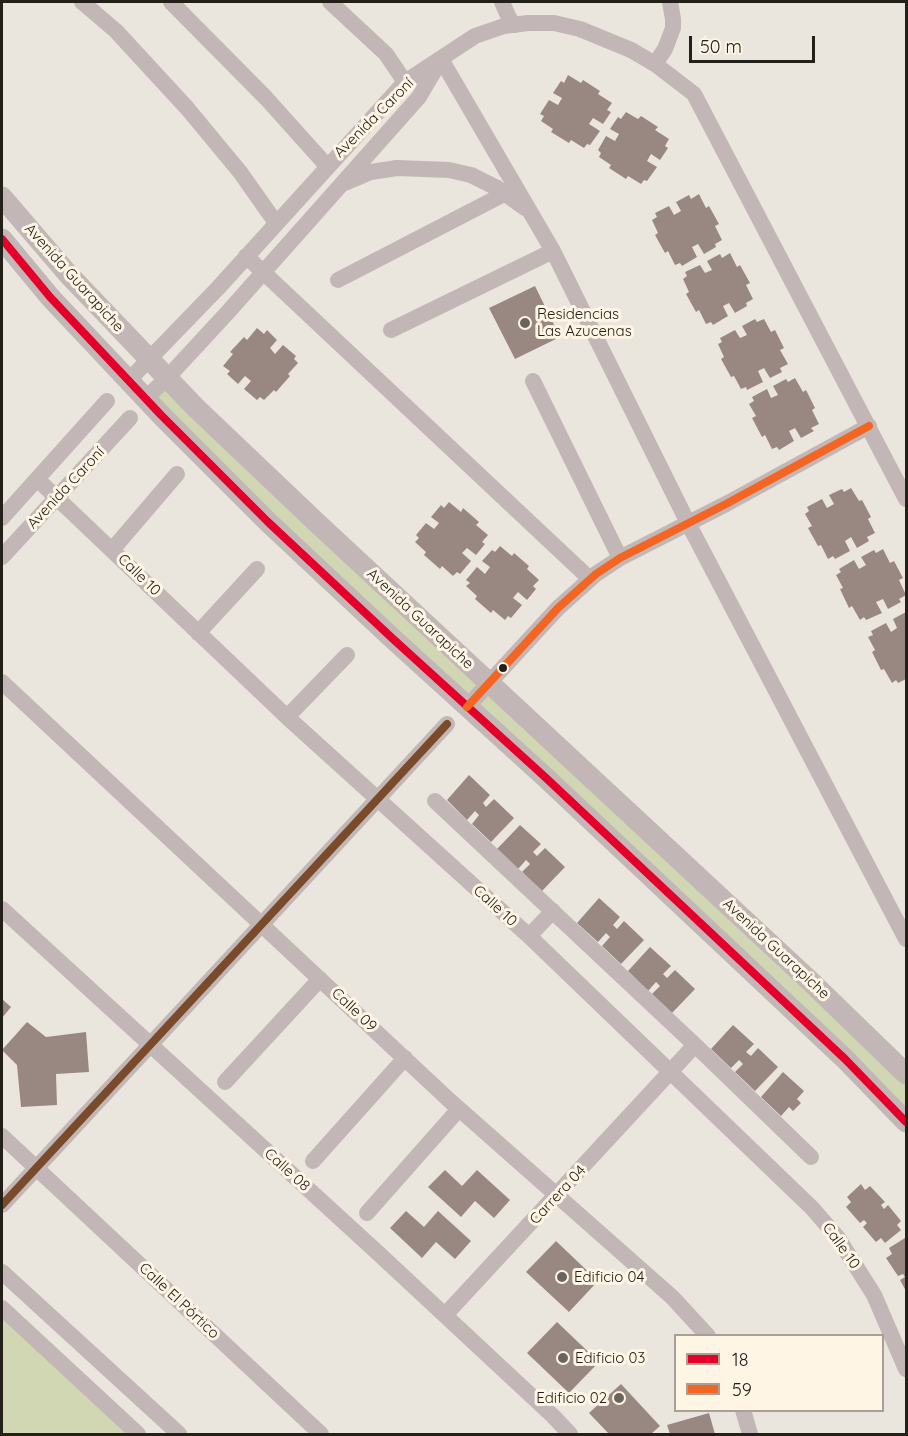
<!DOCTYPE html>
<html>
<head>
<meta charset="utf-8">
<style>
  body { margin:0 }
  #map { position:relative; width:908px; height:1436px; overflow:hidden; background:#ebe6dd; font-family:Quicksand,sans-serif }
  canvas { display:block }
  .frame { position:absolute; inset:0; border:3px solid #23201a; pointer-events:none }
  .legend { position:absolute; left:674px; top:1334px; width:210px; height:78px; box-sizing:border-box; background:#fff5e4; border:2px solid #a7a093; margin:0; padding:8px 10px; list-style:none; font-size:18px; color:#23201a }
  .legend li { display:flex; align-items:center; gap:12px; height:30px }
  .legend b { width:30px; border:2px solid #a7a093 }
  .scale { position:absolute; left:689px; top:36px; width:126px; height:27px; box-sizing:border-box; border:3px solid #23201a; border-top:0; padding-left:8px; font-size:18px; line-height:21px; white-space:nowrap; color:#23201a; -webkit-text-stroke:4px #fff5e4; paint-order:stroke }
</style>
</head>
<body>
<div id="map">
<canvas width="908" height="1436"></canvas>
<div class="frame"></div>
<ul class="legend">
<li><b style="height:8px;background:#e4002b"></b>18</li>
<li><b style="height:8px;background:#f26522"></b>59</li>
</ul>
<div class="scale">50 m</div>
</div>
<script>
const g = document.querySelector('canvas').getContext('2d');
g.lineJoin = 'round';
function paint(path, color) {
  g.fillStyle = color;
  g.fill(path, 'evenodd');
}
function shape(rows) {
  const path = new Path2D();
  for (const r of rows) {
    path.moveTo(r[0], r[1]);
    for (let i = 2; i < r.length; i += 2) path.lineTo(r[i], r[i + 1]);
  }
  return path;
}
function trace(path, color, width, dash) {
  g.strokeStyle = color;
  g.lineWidth = width;
  g.lineCap = dash ? 'butt' : 'round';
  g.setLineDash(dash || []);
  g.stroke(path);
}
function label(font, color, halo, rows, align = 'center') {
  g.font = font + ' Quicksand,sans-serif';
  g.lineWidth = 6;
  g.setLineDash([]);
  g.textBaseline = 'middle';
  g.strokeStyle = halo;
  g.fillStyle = color;
  for (const [text, x, y, turn = 0] of rows) {
    g.save();
    g.translate(x, y);
    g.rotate((+turn || 0) * Math.PI / 180);
    g.textAlign = isNaN(turn) ? turn : align;
    if (halo) g.strokeText(text, 0, 0);
    g.fillText(text, 0, 0);
    g.restore();
  }
}
paint(shape([
  [167,378,906,1074,906,1122,145,399],
  [2,1308,138,1434,2,1434]
]), '#d0d7b2');
paint(shape([
  [568,75,581,83,583,80,600,91,598,94,612,103,607,110,611,112,603,124,593,118,589,124,600,131,590,145,587,144,584,148,571,140,569,143,551,132,553,129,541,121,544,116,540,114,549,100,558,105,562,98,553,93,561,81,564,83],
  [626,112,638,119,641,116,658,127,655,130,669,139,665,146,668,148,660,160,651,154,647,161,657,167,647,181,644,180,641,184,628,176,626,179,609,168,611,165,599,157,601,153,598,150,606,136,615,141,619,134,610,129,618,117,621,119],
  [699,194,706,208,709,206,719,224,715,226,722,240,715,244,716,247,704,254,698,244,692,247,697,257,682,266,680,263,675,265,668,251,665,253,655,235,658,233,652,220,657,217,655,213,669,206,674,215,681,211,676,202,689,195,691,199],
  [730,253,737,267,740,265,750,283,746,285,753,299,746,303,747,306,735,313,729,303,723,306,728,316,713,325,711,322,706,324,699,310,696,312,686,294,689,292,683,279,687,276,685,272,700,265,705,273,712,270,707,261,720,254,722,258],
  [535,286,560,337,515,359,489,308],
  [755,319,757,322,764,319,771,332,775,330,784,348,780,350,788,364,780,368,782,372,770,378,764,368,758,371,763,382,747,390,746,387,741,389,734,376,731,377,721,359,724,357,718,344,722,342,720,338,735,330,740,338,747,335,742,326],
  [257,328,264,334,267,330,277,340,270,348,275,354,283,345,296,356,294,359,298,363,288,374,290,376,276,392,274,390,264,400,260,397,257,400,244,389,251,381,245,376,238,384,227,374,230,371,223,366,233,354,230,352,244,337,247,340],
  [795,378,803,392,806,390,815,408,812,410,819,424,811,428,814,431,801,438,795,428,789,431,794,441,779,450,777,447,772,449,765,435,762,437,752,418,756,416,749,404,754,401,752,397,767,389,771,398,778,395,773,386,786,379,788,382],
  [851,488,859,501,862,500,871,517,868,519,875,533,867,537,869,541,857,548,851,537,845,541,850,551,835,559,833,556,828,559,821,545,818,546,808,528,812,526,805,514,809,511,807,507,822,499,827,508,834,504,829,495,842,489,844,492],
  [449,502,461,512,463,508,479,522,476,525,488,535,482,542,485,544,476,555,467,548,462,553,471,561,460,574,457,572,453,576,442,566,440,569,424,555,426,552,415,542,419,538,416,535,426,523,434,529,439,523,431,517,441,505,444,508],
  [500,546,512,556,514,553,529,566,527,569,539,580,533,586,536,589,527,600,518,592,513,598,522,605,511,618,508,616,505,620,493,610,491,613,475,599,477,596,466,586,470,583,466,580,477,567,485,574,490,567,482,561,492,550,495,552],
  [883,549,890,563,894,561,903,578,899,580,906,595,899,599,901,602,888,609,883,599,876,602,882,613,866,620,864,617,860,620,852,606,849,608,840,589,843,588,836,575,841,572,839,569,854,560,859,569,866,565,861,557,874,550,876,553],
  [906,612,906,679,898,683,896,680,892,683,884,669,881,670,872,652,875,650,868,637,873,635,871,631,886,623,891,632,897,628,893,619],
  [469,775,490,795,483,803,486,807,494,799,514,818,491,842,472,824,479,815,475,811,467,820,447,800],
  [520,825,541,844,533,852,537,856,545,848,565,867,542,891,522,872,530,864,526,860,518,869,497,849],
  [599,898,620,917,613,925,617,929,624,921,644,940,621,964,602,946,610,937,606,933,598,942,577,923],
  [650,947,671,966,663,974,667,978,675,970,695,989,672,1013,652,994,660,986,656,982,648,991,628,971],
  [2,999,11,1007,2,1018],
  [27,1022,46,1037,86,1032,89,1072,56,1074,57,1105,21,1107,17,1065,2,1050],
  [733,1025,754,1044,746,1052,751,1056,758,1048,778,1067,755,1091,735,1072,743,1064,739,1060,731,1068,711,1049],
  [783,1072,804,1091,797,1099,801,1103,793,1111,789,1107,781,1116,761,1097],
  [445,1170,462,1186,477,1170,510,1200,494,1218,475,1201,461,1217,428,1187],
  [861,1184,865,1190,870,1186,885,1202,881,1205,884,1209,888,1205,901,1221,897,1225,901,1230,885,1243,881,1238,876,1242,863,1227,867,1223,864,1220,860,1223,846,1207,851,1202,847,1197],
  [406,1211,424,1227,438,1211,471,1241,455,1259,436,1242,422,1258,390,1228],
  [905,1238,906,1241,906,1291,900,1280,905,1277,903,1274,898,1276,886,1258,892,1254,889,1248],
  [556,1241,598,1281,569,1312,526,1272],
  [557,1322,599,1362,569,1393,527,1353],
  [621,1384,660,1426,651,1434,609,1434,589,1413],
  [709,1413,715,1434,670,1434,667,1425]
]), '#998882');
trace(shape([
  [82,2,116,31,187,108,240,172,276,223],
  [171,2,266,98,327,166],
  [330,2,386,54,405,82],
  [502,2,510,20,516,25],
  [441,59,553,251,688,523,906,939],
  [655,64,665,49,673,28,673,19,670,2],
  [345,183,371,172,397,168,449,170,471,175,497,188,525,208],
  [246,256,590,579],
  [338,280,506,193],
  [391,330,553,251],
  [128,381,218,288,405,82,475,36,504,26,528,23,554,23,580,29,631,50,655,64,694,94,906,499],
  [533,381,620,558],
  [145,399,167,378,228,312,419,97,439,63],
  [37,479,287,717,529,936,812,1208,838,1238,874,1295,906,1369],
  [2,518,107,401],
  [112,550,177,474],
  [2,557,130,418],
  [198,633,257,569],
  [2,682,449,1100,672,1297,708,1336],
  [467,707,558,608,596,574,620,558,726,504,869,426],
  [287,717,347,655],
  [435,801,695,1045,811,1157],
  [2,909,378,1253,553,1416,570,1434],
  [529,936,553,911],
  [225,1082,320,979],
  [2,1136,321,1434],
  [313,1161,405,1058],
  [2,1205,447,724],
  [367,1213,459,1109],
  [2,1272,179,1434],
  [2,1308,138,1434],
  [445,1315,695,1045],
  [743,1410,750,1434]
]), '#c3b6b6', 16);
trace(shape([
  [2,197,68,274,195,407,316,522,810,981,906,1074],
  [2,239,50,297,161,415,268,522,392,638,545,777,845,1059,906,1122]
]), '#c3b6b6', 21);
trace(shape([
  [2,239,50,297,161,415,268,522,392,638,545,777,845,1059,906,1122]
]), '#e4002b', 8);
trace(shape([
  [467,707,558,608,596,574,620,558,726,504,869,426]
]), '#f26522', 8);
trace(shape([
  [2,1205,447,724]
]), '#7a4b2a', 8);
for (const [x, y, r, color] of [
  [525,323,6,"#69655e"],
  [503,668,5,"#23201a"],
  [562,1277,6,"#69655e"],
  [563,1358,6,"#69655e"],
  [619,1398,6,"#69655e"]
]) {
  const dot = new Path2D();
  dot.arc(x, y, r, 0, 2 * Math.PI);
  g.fillStyle = color;
  g.fill(dot);
  trace(dot, '#fff5e4', 2);
}
label('15px', '#23201a', '#fff5e4', [
  ["Avenida Caroní",374,118,-45],
  ["Avenida Guarapiche",74,278,48],
  ["Avenida Caroní",66,488,-47],
  ["Calle 10",139,575,44],
  ["Avenida Guarapiche",420,619,43],
  ["Calle 10",495,906,42],
  ["Avenida Guarapiche",776,949,43],
  ["Calle 09",354,1010,43],
  ["Calle 08",287,1170,42],
  ["Carrera 04",558,1195,-47],
  ["Calle 10",841,1246,54],
  ["Calle El Pórtico",179,1301,43]
]);
label('15px', '#23201a', '#fff5e4', [
  ["Residencias",537,314],
  ["Las Azucenas",537,331],
  ["Edificio 04",574,1277],
  ["Edificio 03",575,1358],
  ["Edificio 02",607,1398,"right"]
], 'left');
</script>
</body>
</html>
